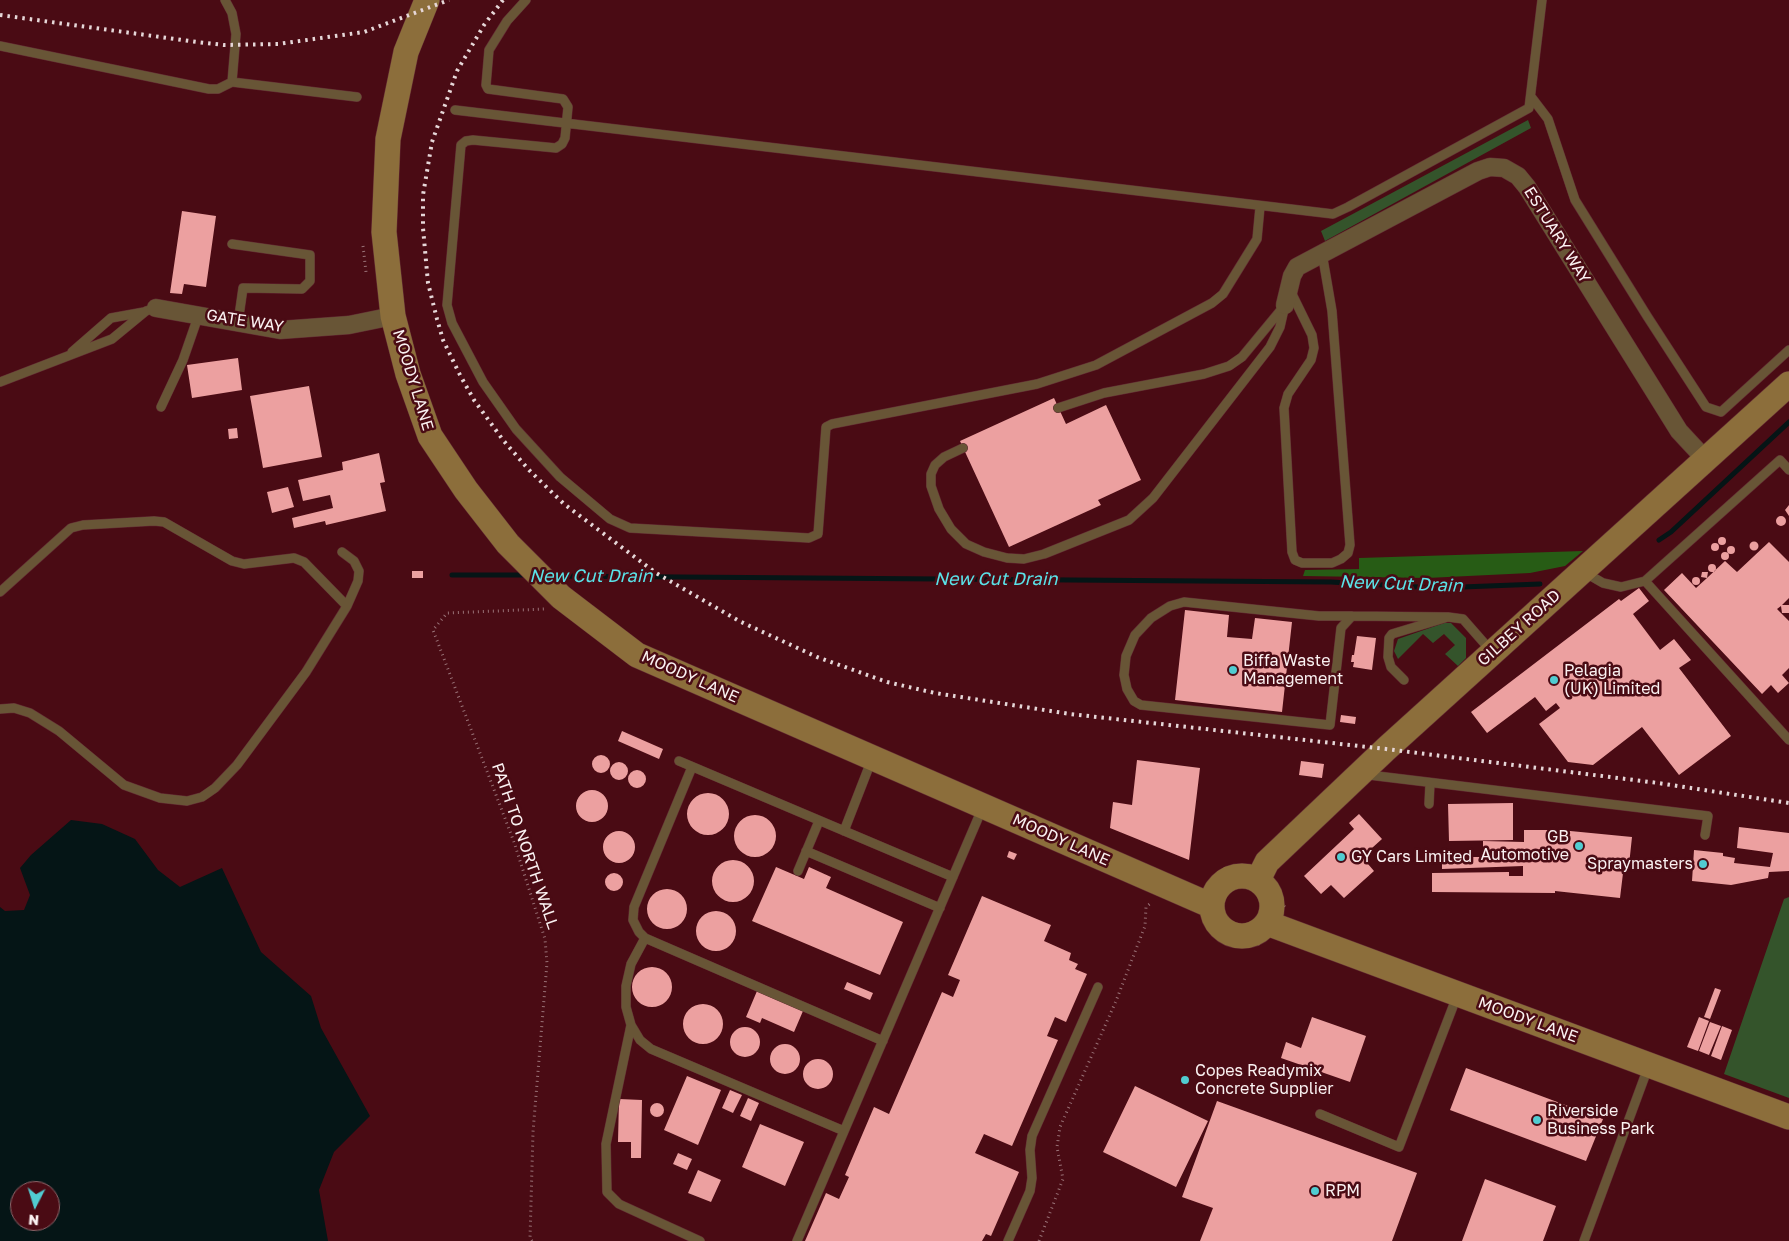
<!DOCTYPE html>
<html>
<head>
<meta charset="utf-8">
<style>
  body { margin:0 }
  #map { position:relative; width:1789px; height:1241px; overflow:hidden; background:#4a0b14; font-family:"Golos Text",sans-serif }
  canvas { display:block }
  .north { position:absolute; left:10px; top:1181px; width:50px; height:50px; box-sizing:border-box; background:#4a0b14; border:1px solid #90676c; border-radius:50%; rotate:185deg; font-size:14px; font-weight:700; line-height:20px; text-align:center; color:#faf1f1 }
  .north::after { content:''; display:block; margin:auto; width:18px; height:22px; background:#51ccd1; clip-path:polygon(50% 0,100% 100%,50% 72%,0 100%) }
</style>
</head>
<body>
<div id="map">
<canvas width="1789" height="1241"></canvas>
<div class="north">N</div>
</div>
<script>
const g = document.querySelector('canvas').getContext('2d');
g.lineJoin = 'round';
function paint(path, color) {
  g.fillStyle = color;
  g.fill(path, 'evenodd');
}
function shape(rows) {
  const path = new Path2D();
  for (const r of rows) {
    if (r.length === 3) {
      path.moveTo(r[0] + r[2], r[1]);
      path.arc(r[0], r[1], r[2], 0, 2 * Math.PI);
      continue;
    }
    path.moveTo(r[0], r[1]);
    for (let i = 2; i < r.length; i += 2) path.lineTo(r[i], r[i + 1]);
  }
  return path;
}
function trace(path, color, width, dash) {
  g.strokeStyle = color;
  g.lineWidth = width;
  g.lineCap = dash ? 'butt' : 'round';
  g.setLineDash(dash || []);
  g.stroke(path);
}
function label(font, color, halo, rows, align = 'center') {
  g.font = font + ' "Golos Text",sans-serif';
  g.lineWidth = 5;
  g.setLineDash([]);
  g.textBaseline = 'middle';
  g.strokeStyle = halo;
  g.fillStyle = color;
  for (const [text, x, y, turn = 0] of rows) {
    g.save();
    g.translate(x, y);
    g.rotate((+turn || 0) * Math.PI / 180);
    g.textAlign = isNaN(turn) ? turn : align;
    if (halo) g.strokeText(text, 0, 0);
    g.fillText(text, 0, 0);
    g.restore();
  }
}
paint(shape([
  [1528,120,1531,128,1325,241,1321,231],
  [1444,623,1451,623,1466,638,1466,658,1458,666,1445,654,1455,645,1444,634,1433,643,1423,634,1398,659,1394,651,1398,639],
  [1789,897,1789,1098,1724,1074,1784,899]
]), '#34542b');
paint(shape([
  [1583,551,1565,566,1530,573,1427,578,1303,576,1305,570,1359,569,1359,558]
]), '#275c15');
paint(shape([
  [71,820,102,824,135,839,158,870,180,887,222,868,261,952,311,996,321,1028,370,1116,334,1152,319,1190,328,1241,0,1241,0,907,5,911,24,910,30,895,20,868,31,855],
  [20,1191,50,1191,50,1221,20,1221]
]), '#051516');
trace(shape([
  [1659,540,1671,532,1789,422],
  [452,575,527,575],
  [550,576,1331,582,1436,588,1540,584]
]), '#051516', 5);
paint(shape([
  [182,211,216,216,206,287,184,284,182,294,170,293],
  [238,358,242,390,192,398,187,365],
  [309,386,322,457,263,468,250,396],
  [1054,398,1066,424,1106,405,1141,480,1098,500,1101,505,1009,547,960,441],
  [237,428,238,438,229,439,228,429],
  [379,453,385,482,380,483,386,511,326,525,325,521,294,528,292,518,333,508,330,495,303,501,298,480,343,470,342,462],
  [288,487,294,507,272,513,267,492],
  [1789,505,1789,516,1785,510],
  [1781,521,5],
  [1722,541,4],
  [1754,546,4.5],
  [1769,542,1789,562,1789,598,1782,605,1789,605,1789,613,1782,613,1781,606,1777,609,1789,621,1789,668,1782,675,1789,683,1778,693,1771,685,1762,694,1664,590,1682,573,1696,588,1707,578,1701,577,1702,572,1708,572,1707,578,1725,561,1737,572],
  [1715,547,4],
  [1731,550,4],
  [1725,556,4],
  [1712,568,4],
  [412,571,423,571,423,578,412,578],
  [1696,581,4],
  [1639,588,1649,601,1633,614,1660,650,1674,639,1691,660,1679,668,1731,736,1679,775,1642,727,1593,765,1568,762,1539,724,1560,708,1556,703,1546,711,1535,697,1487,733,1471,712,1619,599,1621,601],
  [1185,610,1229,615,1227,637,1252,639,1255,618,1292,622,1282,712,1175,700],
  [1357,636,1376,638,1372,670,1353,667,1354,662,1351,662,1352,655,1354,655],
  [1341,715,1356,717,1355,724,1340,722],
  [622,731,663,749,659,759,618,741],
  [601,764,9],
  [1137,760,1200,768,1189,860,1110,828,1113,802,1132,805],
  [1301,761,1324,764,1322,778,1299,775],
  [619,771,9],
  [637,779,9],
  [592,806,16],
  [708,814,21],
  [1513,803,1513,840,1449,841,1448,804],
  [1359,814,1382,839,1362,857,1374,871,1344,898,1331,885,1321,894,1304,876,1354,829,1349,823],
  [755,836,21],
  [1739,827,1789,833,1789,871,1769,872,1768,878,1731,885,1692,881,1694,850,1723,853,1723,856,1735,858,1734,863,1770,867,1773,853,1737,848],
  [1524,830,1560,830,1632,837,1629,865,1624,865,1620,898,1555,891,1555,893,1432,892,1432,873,1509,872,1509,876,1523,876,1523,866,1442,869,1442,857,1483,857,1483,841,1524,842],
  [619,847,16],
  [1009,851,1017,854,1014,860,1007,857],
  [733,881,21],
  [776,867,804,879,809,867,831,877,826,888,903,922,880,975,752,921],
  [614,882,9],
  [667,909,20],
  [982,896,1051,925,1044,941,1071,953,1069,960,1078,964,1075,969,1087,974,1066,1022,1055,1017,1047,1036,1058,1040,1012,1146,984,1134,975,1153,1019,1172,991,1236,986,1234,982,1241,805,1241,826,1193,839,1199,849,1177,845,1175,874,1107,889,1114,942,992,953,997,960,980,948,975],
  [716,931,20],
  [652,987,20],
  [847,982,873,993,870,1000,844,989],
  [1715,988,1721,990,1710,1019,1704,1017],
  [757,991,803,1011,794,1032,762,1018,760,1023,746,1017],
  [703,1024,20],
  [1312,1017,1366,1036,1350,1082,1281,1058,1286,1042,1301,1048],
  [1699,1017,1709,1021,1698,1051,1687,1047],
  [1710,1022,1721,1026,1709,1055,1699,1051],
  [1722,1026,1732,1030,1721,1060,1711,1056],
  [745,1042,15],
  [785,1059,15],
  [818,1074,15],
  [1466,1068,1603,1119,1586,1161,1450,1110],
  [687,1076,721,1090,698,1145,664,1130],
  [1135,1086,1208,1121,1176,1187,1103,1152],
  [730,1090,742,1095,733,1113,722,1108],
  [748,1098,759,1103,751,1121,740,1116],
  [619,1099,642,1100,641,1158,631,1158,631,1142,618,1142],
  [1217,1101,1417,1173,1392,1241,1200,1241,1213,1208,1182,1197],
  [657,1110,7],
  [760,1124,804,1142,785,1186,742,1167],
  [678,1153,692,1159,687,1170,673,1164],
  [698,1170,721,1180,711,1202,688,1193],
  [1485,1179,1556,1206,1543,1241,1462,1241]
]), '#eca0a0');
const lane = shape([
  [225,0,232,13,236,34,232,82],
  [526,0,507,21,489,50,486,85,488,89,563,99,568,107,565,138,562,144,556,148,473,140,466,141,461,145,447,305,452,323,483,382,516,429,560,477,610,519,630,528,809,538,818,534,826,427,832,424,1037,384,1096,365,1212,303,1223,294,1257,239,1260,207],
  [0,46,209,89,218,89,232,82,357,97],
  [1532,98,1548,119,1575,200,1647,316,1706,407,1721,412,1789,350],
  [455,110,1333,214,1348,207,1529,108,1542,0],
  [232,244,310,255,310,281,302,289,243,288,238,323],
  [1290,290,1312,335,1314,348,1311,360,1288,394,1284,408,1292,552,1295,560,1302,563,1332,563,1341,559,1348,553,1350,545,1332,311,1322,253],
  [72,352,111,318,144,312],
  [0,382,112,339,146,311,156,308],
  [161,407,183,360,199,314],
  [963,448,944,457,935,465,931,474,931,486,939,509,951,529,966,544,984,552,1007,558,1024,559,1044,554,1129,520,1153,498,1270,347,1280,327,1285,305,1242,357,1229,366,1204,374,1104,393,1058,408],
  [1584,572,1603,583,1621,587,1645,581,1780,460,1789,470],
  [1645,581,1789,740],
  [0,592,71,528,83,525,154,521,164,522,232,561,244,564,294,558,304,562,347,606],
  [1352,616,1341,628,1330,725,1141,705,1134,701,1127,689,1124,675,1126,656,1135,635,1151,618,1170,606,1184,602,1319,616,1352,616,1448,617],
  [1404,680,1391,667,1388,657,1389,638,1392,634,1448,617,1463,619,1492,652],
  [0,709,14,708,30,713,59,731,124,785,160,798,187,801,202,797,215,788,237,765,306,672,347,606,358,581,359,571,354,561,342,552],
  [679,761,953,877],
  [692,767,634,907,633,920,639,932,645,938,631,964,626,986,626,1007,631,1025,640,1040,651,1049,844,1131],
  [1366,772,1369,775,1708,816,1705,835],
  [1429,804,1430,783],
  [844,831,872,759],
  [806,851,940,908],
  [798,871,819,821],
  [645,938,883,1041],
  [631,1025,606,1144,607,1192,619,1204,700,1241],
  [1320,1114,1399,1147,1457,996],
  [797,1241,982,809],
  [1008,1241,1030,1191,1032,1178,1030,1150,1032,1136,1098,987],
  [1584,1241,1649,1065]
]);
const street = shape([
  [1285,305,1292,276,1297,267,1478,171,1490,167,1504,168,1518,176,1527,187,1679,431,1705,459],
  [156,308,280,330,349,325,393,316]
]);
const secondary = shape([
  [427,0,406,52,388,139,384,232,393,316,408,374,430,436,466,490,508,544,561,597,637,655,1212,906],
  [1242,906,30],
  [1258,880,1267,862,1386,749,1789,384],
  [1267,923,1789,1117]
]);
trace(lane, '#632b33', 10);
trace(street, '#632b33', 19);
trace(secondary, '#632b33', 26);
trace(shape([
  [363,246,366,272],
  [1277,888,1278,897,1286,909],
  [1210,925,1211,929,1231,941,1262,944],
  [532,1241,530,1238,533,1132,547,963,545,939,514,842,433,630,447,613,545,609],
  [1039,1241,1063,1179,1057,1147,1060,1127,1116,1001,1145,926,1146,907,1152,902]
]), '#997277', 3, [1, 4]);
trace(lane, '#685536', 9);
trace(street, '#685536', 18);
trace(secondary, '#8c6e3b', 25);
trace(shape([
  [503,0,484,25,457,71,432,142,423,195,423,228,428,283,437,319,443,340,460,375,474,400,503,440,529,470,564,504,656,573,739,621,817,657,887,682,935,693,1070,714,1386,749,1658,783,1789,803],
  [0,15,197,42,224,45,278,44,364,32,449,0]
]), '#e6d7d8', 4, [2.5, 5]);
for (const [x, y, r, color] of [
  [1233,670,5,"#51ccd1"],
  [1554,680,5,"#51ccd1"],
  [1579,846,5,"#51ccd1"],
  [1341,857,5,"#51ccd1"],
  [1703,864,5,"#51ccd1"],
  [1185,1080,5,"#51ccd1"],
  [1537,1120,5,"#51ccd1"],
  [1315,1191,5,"#51ccd1"]
]) {
  const dot = new Path2D();
  dot.arc(x, y, r, 0, 2 * Math.PI);
  g.fillStyle = color;
  g.fill(dot);
  trace(dot, '#4a0b14', 2);
}
label('16px', '#faf1f1', '#4a0b14', [
  ["ESTUARY WAY",1557,235,58],
  ["GATE WAY",245,321,9],
  ["MOODY LANE",413,380,73],
  ["GILBEY ROAD",1519,628,-42],
  ["MOODY LANE",690,677,24],
  ["MOODY LANE",1061,840,24],
  ["PATH TO NORTH WALL",525,846,71],
  ["MOODY LANE",1528,1020,20]
]);
label('16px', '#faf1f1', '#4a0b14', [
  ["Biffa Waste",1243,661],
  ["Management",1243,679],
  ["Pelagia",1564,671],
  ["(UK) Limited",1564,689],
  ["GB",1569,837,"right"],
  ["Automotive",1569,855,"right"],
  ["GY Cars Limited",1351,857],
  ["Spraymasters",1693,864,"right"],
  ["Copes Readymix",1195,1071],
  ["Concrete Supplier",1195,1089],
  ["Riverside",1547,1111],
  ["Business Park",1547,1129],
  ["RPM",1325,1191]
], 'left');
label('italic 18px', '#5ae2e8', '#4a0b14', [
  ["New Cut Drain",591,576],
  ["New Cut Drain",996,579],
  ["New Cut Drain",1401,584,2]
]);
</script>
</body>
</html>
